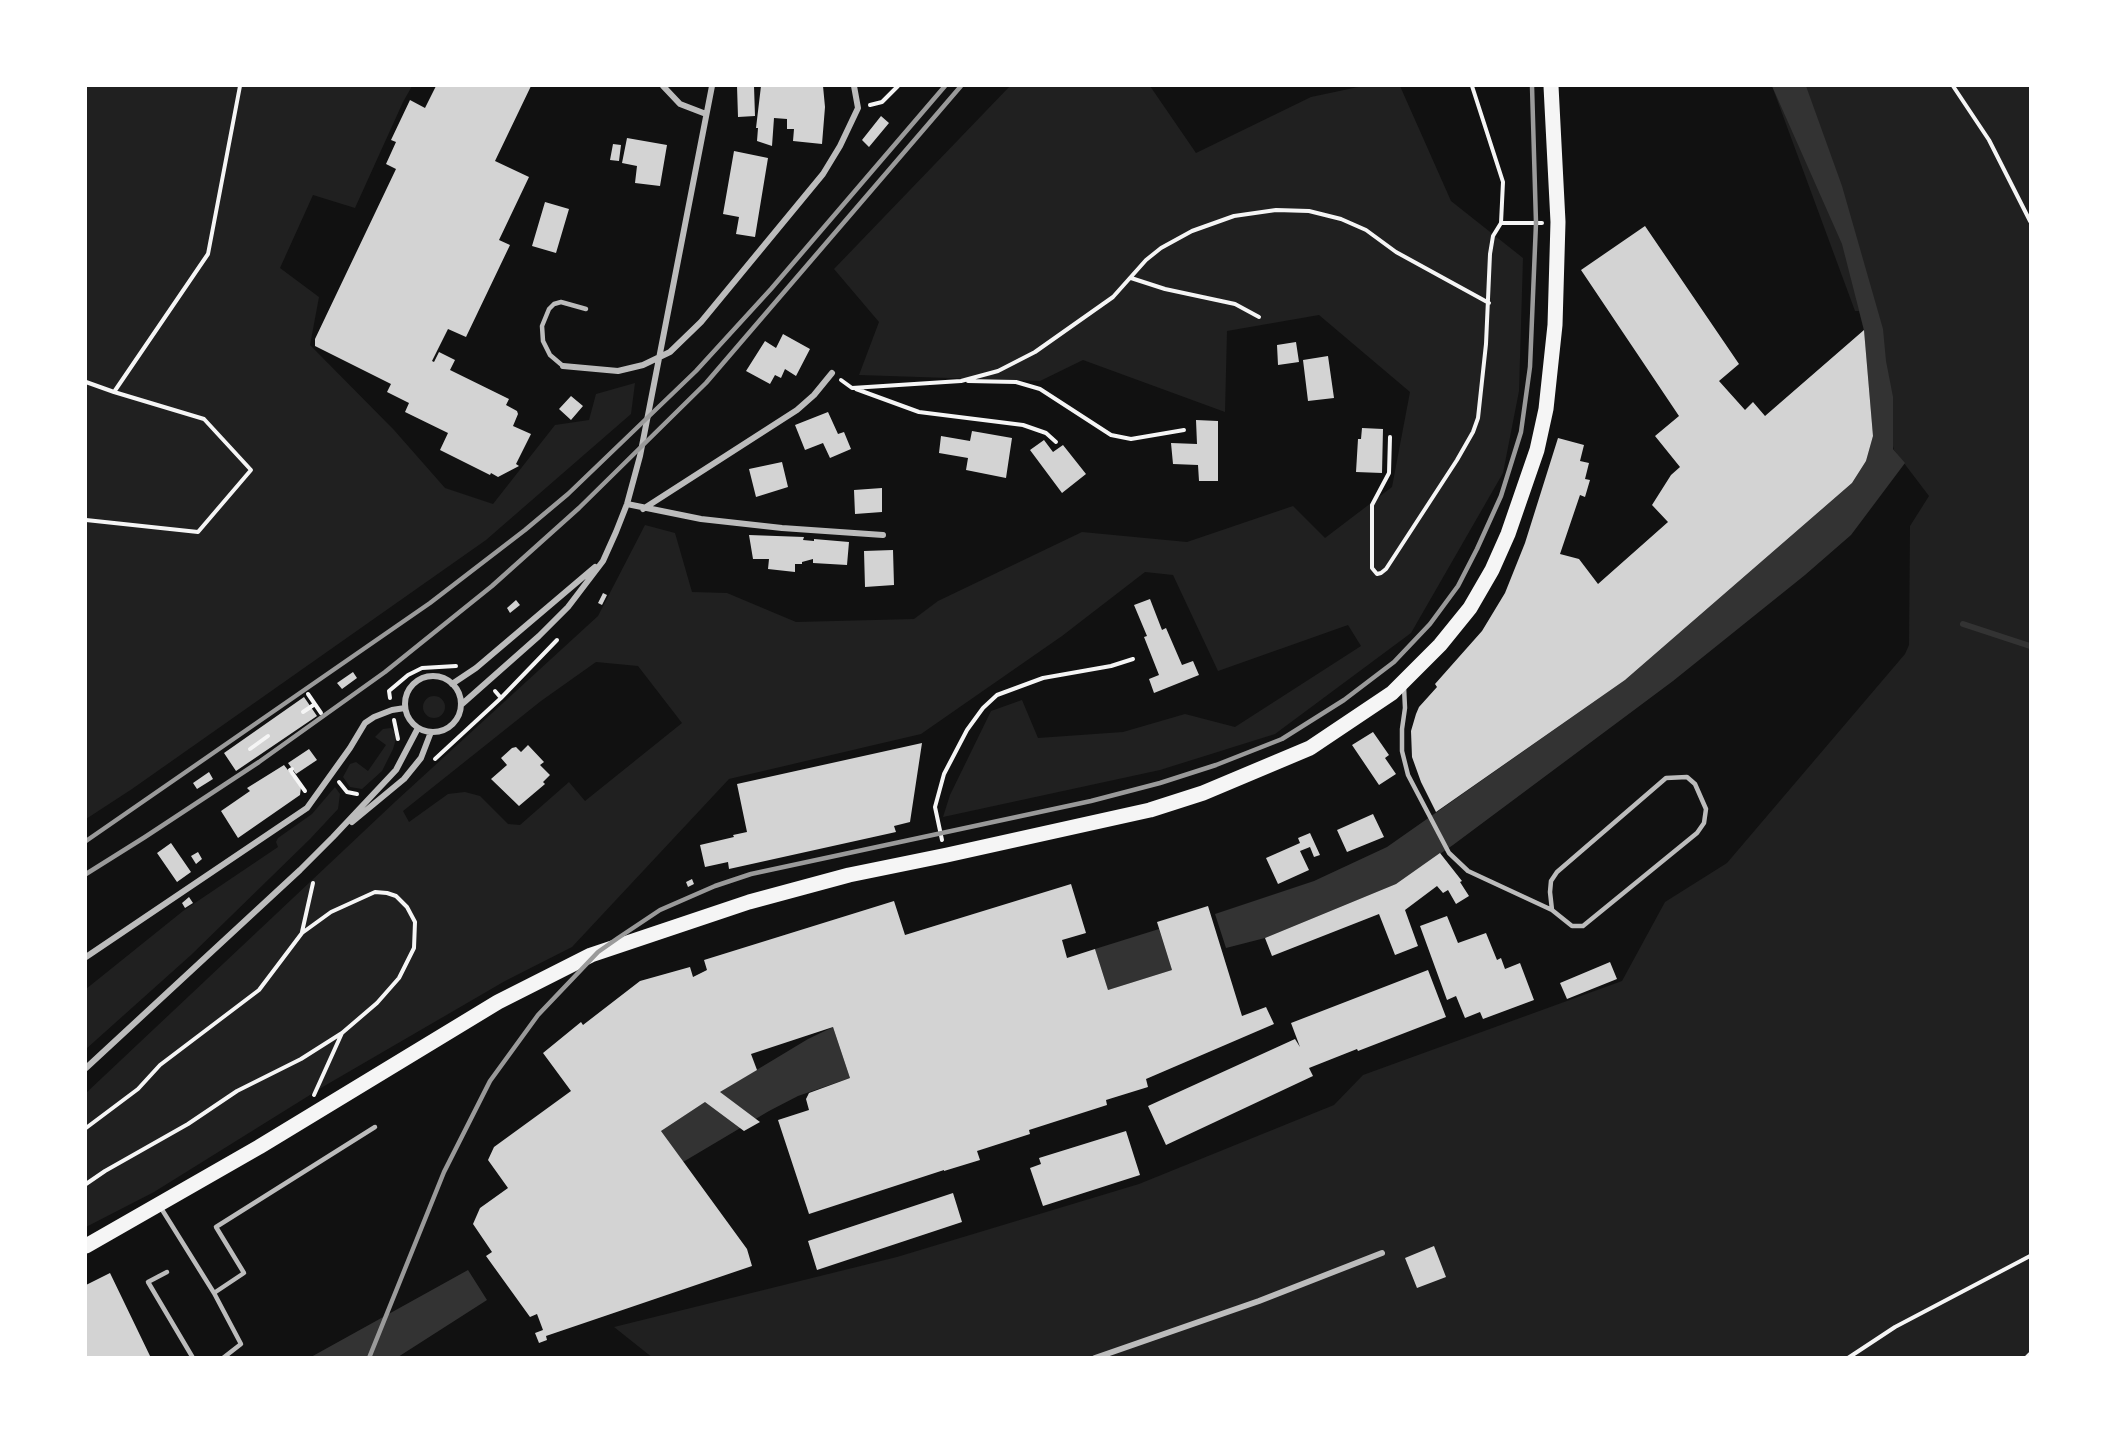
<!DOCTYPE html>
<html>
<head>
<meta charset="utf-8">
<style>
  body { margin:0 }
  #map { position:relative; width:2116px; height:1443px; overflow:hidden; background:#111; font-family:"Archivo Narrow",sans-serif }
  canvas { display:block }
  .frame { position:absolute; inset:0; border:87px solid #fff; pointer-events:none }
</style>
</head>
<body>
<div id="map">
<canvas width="2116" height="1443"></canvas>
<div class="frame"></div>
</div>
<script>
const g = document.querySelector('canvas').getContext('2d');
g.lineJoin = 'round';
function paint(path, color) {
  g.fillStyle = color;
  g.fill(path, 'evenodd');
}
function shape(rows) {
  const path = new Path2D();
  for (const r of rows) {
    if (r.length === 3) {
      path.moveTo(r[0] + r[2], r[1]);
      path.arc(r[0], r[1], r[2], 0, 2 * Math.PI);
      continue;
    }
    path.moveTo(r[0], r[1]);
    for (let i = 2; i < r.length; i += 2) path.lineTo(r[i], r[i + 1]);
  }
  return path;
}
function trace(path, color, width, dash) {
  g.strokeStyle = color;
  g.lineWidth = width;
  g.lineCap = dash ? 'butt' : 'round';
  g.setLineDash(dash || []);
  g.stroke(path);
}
paint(shape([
  [86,86,412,86,403,102,355,208,313,195,280,268,319,297,310,345,394,430,445,488,493,504,555,425,589,420,596,394,635,383,631,414,486,540,132,789,86,819],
  [1010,86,1150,86,1196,153,1311,97,1363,86,1400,86,1451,201,1523,258,1519,391,1503,473,1411,633,1275,734,1160,770,943,817,950,795,991,711,1022,700,1038,738,1123,732,1185,714,1235,727,1361,646,1348,625,1218,671,1173,575,1145,572,1062,636,921,734,729,779,572,947,505,981,326,1085,154,1192,86,1227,86,1093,396,801,598,616,645,525,675,533,692,592,727,593,796,622,914,619,938,601,1082,532,1187,542,1293,506,1325,538,1392,487,1410,392,1319,315,1227,331,1225,412,1083,360,1040,381,859,375,879,322,834,269],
  [596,662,638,666,682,723,585,801,569,782,520,825,508,824,480,796,465,792,448,794,409,822,403,811,541,701],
  [1772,86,2030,86,2030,1357,653,1358,614,1327,897,1257,1139,1184,1334,1105,1363,1075,1622,981,1665,902,1727,863,1905,654,1909,645,1910,526,1929,496,1894,450,1859,311,1855,311],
  [434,707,11],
  [391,728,395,732,396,739,393,749,382,771,362,789,350,787,343,777,350,764,356,762,368,771,386,745,375,737,383,729],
  [335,787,340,794,338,809,310,839,191,955,86,1049,86,989,183,911,278,847,276,842,278,838,312,814]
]), '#202020');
paint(shape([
  [1772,86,1806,86,1842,186,1883,329,1886,361,1893,397,1893,449,1905,463,1851,535,1805,575,1673,681,1453,845,1396,884,1265,938,1226,948,1215,914,1314,881,1387,847,1625,680,1852,483,1866,461,1873,436,1864,330,1842,244],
  [1159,929,1172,970,1108,990,1095,949],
  [833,1027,850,1078,798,1096,769,1111,683,1162,661,1131,720,1092,808,1039],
  [468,1270,487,1300,398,1357,311,1357]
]), '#333');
trace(shape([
  [1963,624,2030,646]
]), '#333', 6);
paint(shape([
  [436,86,531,86,495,161,529,177,499,240,510,245,466,337,448,329,432,361,434,362,439,352,455,360,450,370,509,399,506,405,517,411,518,414,513,426,531,434,516,464,519,466,498,477,491,473,490,475,440,450,448,433,405,412,409,403,387,392,391,384,315,346,315,339,396,169,386,164,396,142,391,140,410,100,425,108],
  [737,86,754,86,755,116,738,117],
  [761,86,823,86,825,107,822,144,793,141,794,129,787,129,787,119,774,118,772,146,757,141,758,128,756,128],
  [881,116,889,123,869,147,862,140],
  [627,138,667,145,660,186,635,183,637,166,622,163],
  [613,144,621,145,619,161,610,160],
  [734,151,768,158,755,237,736,234,739,217,723,214],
  [545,202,569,209,556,253,532,246],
  [1645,226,1739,364,1719,381,1745,410,1753,402,1765,416,1864,330,1873,436,1866,461,1852,483,1625,680,1436,812,1421,782,1412,757,1411,731,1416,714,1419,707,1437,687,1435,684,1482,631,1505,593,1525,543,1558,438,1584,445,1580,461,1589,463,1585,479,1590,480,1585,497,1580,495,1560,554,1579,559,1598,584,1668,522,1652,505,1671,475,1680,467,1655,436,1679,416,1581,270],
  [783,334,810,349,796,376,785,369,781,378,775,375,770,384,746,371,765,341,776,348],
  [1296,342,1299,362,1278,365,1277,345],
  [1328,356,1334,398,1308,401,1303,360],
  [571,396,583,406,571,420,559,409],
  [828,412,838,434,844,432,851,449,830,458,823,443,805,450,795,425],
  [1196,420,1218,421,1218,481,1199,481,1198,465,1173,464,1171,443,1197,444],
  [1362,428,1383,429,1382,473,1356,472,1358,439,1361,439],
  [972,431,1012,438,1006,478,966,470,968,458,939,453,941,436,970,441],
  [1044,440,1053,452,1063,445,1086,474,1062,493,1030,450],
  [782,462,788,487,756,497,749,469],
  [882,488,882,512,855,514,854,490],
  [749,535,804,537,803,540,814,541,814,539,849,542,847,565,813,563,813,559,802,562,802,564,795,564,795,572,768,569,769,559,753,559],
  [893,550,894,585,865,587,864,551],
  [603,593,607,595,602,605,598,603],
  [1150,599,1162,630,1166,628,1182,665,1193,661,1199,675,1154,693,1149,679,1159,675,1144,637,1147,636,1134,605],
  [516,600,520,605,510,613,507,608],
  [353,672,357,678,342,689,337,683],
  [304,697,317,716,236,771,224,753],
  [1373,732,1389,755,1385,758,1396,774,1379,785,1352,745],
  [922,743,910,822,894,826,896,832,729,869,728,862,705,867,700,845,734,837,733,835,747,832,737,784],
  [528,745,544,762,540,765,550,775,543,782,545,784,519,806,491,779,507,765,501,758,512,748,516,747,521,752],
  [309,749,317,760,296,774,288,763],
  [284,765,301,787,300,795,238,838,221,811,250,791,247,788],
  [209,772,213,779,197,789,193,783],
  [1373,814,1384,837,1347,852,1337,830],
  [1310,833,1320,855,1314,857,1310,847,1300,851,1309,870,1278,884,1266,858,1300,843,1298,838],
  [171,843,191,872,177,882,157,853],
  [198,852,202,859,196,864,191,856],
  [1440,853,1462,881,1460,882,1469,896,1456,904,1448,890,1443,893,1437,886,1405,910,1418,946,1395,955,1379,914,1272,956,1265,938,1396,884],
  [692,879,694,884,688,887,686,882],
  [1071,884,1086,933,1062,940,1067,958,1095,949,1108,990,1172,970,1157,922,1208,906,1242,1016,1266,1007,1274,1024,1146,1079,1148,1087,1106,1100,1107,1105,1029,1130,1030,1134,977,1151,980,1160,944,1171,944,1170,809,1214,778,1120,809,1110,806,1099,809,1093,850,1078,833,1027,751,1054,757,1070,720,1092,760,1122,744,1131,705,1102,661,1131,747,1249,752,1266,546,1336,547,1340,539,1343,535,1333,543,1330,537,1314,530,1317,486,1256,492,1252,473,1224,480,1208,508,1188,488,1160,494,1147,571,1091,543,1053,581,1022,583,1025,640,981,690,967,693,977,707,970,704,960,894,901,905,935],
  [189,897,193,903,185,908,182,903],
  [1447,916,1458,943,1486,933,1497,960,1501,958,1505,969,1520,963,1534,1000,1483,1019,1480,1012,1465,1018,1456,996,1447,1000,1420,926],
  [1610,962,1617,979,1567,999,1560,983],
  [1428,970,1446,1017,1358,1051,1357,1049,1309,1068,1313,1076,1166,1145,1148,1106,1295,1039,1300,1047,1291,1023],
  [1126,1131,1140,1175,1043,1206,1030,1168,1041,1164,1039,1158],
  [953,1193,962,1222,817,1270,808,1241],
  [1434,1246,1446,1277,1417,1288,1405,1258],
  [110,1273,151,1358,86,1358,86,1285]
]), '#d3d3d3');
trace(shape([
  [1472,86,1503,182,1501,223],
  [1953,86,1989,140,2030,221],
  [870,105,882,102,898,86],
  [1131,278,1165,289,1235,304,1259,317],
  [841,380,852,388,961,381,998,371,1035,352,1113,297,1146,260,1161,248,1192,231,1234,216,1276,210,1309,211,1341,219,1366,230,1396,252,1489,303],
  [968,381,1016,382,1040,389,1111,435,1131,439,1184,430],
  [86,382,114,392,208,254,240,86],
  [856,389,919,412,1023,425,1046,433,1056,442],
  [1390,437,1389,473,1372,505,1372,568,1377,574,1381,573,1386,569,1457,460,1473,432,1478,418,1486,344,1490,254,1493,236,1501,223,1542,223],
  [86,520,198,532,251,470,204,419,114,392],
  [495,691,501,698],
  [308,694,321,713],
  [390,698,389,691,408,675,422,668,456,666],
  [303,712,315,704],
  [394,720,398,739],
  [250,749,268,736],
  [435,759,501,698,557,640],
  [292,769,290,770,305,791],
  [339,782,347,792,357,794],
  [942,840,935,807,944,774,967,730,983,708,997,695,1043,678,1111,666,1133,659],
  [302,932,313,883],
  [314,1095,342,1033],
  [86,1128,138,1089,160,1065,259,990,302,933,331,912,375,892,387,893,396,896,407,907,415,922,414,948,399,978,377,1003,342,1033,301,1059,237,1091,188,1124,105,1171,86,1184],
  [1848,1358,1895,1327,2030,1256],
  [2026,1358,2030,1354]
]), '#f5f5f5', 4);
trace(shape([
  [563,366,550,355,543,341,542,326,549,309,554,304,561,302,586,309],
  [1404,687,1405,708,1402,729,1402,751,1408,775,1449,853,1468,871,1552,910,1572,926,1583,926,1697,833,1704,823,1706,809,1695,784,1687,777,1666,778,1557,872,1551,881,1550,892,1552,910],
  [161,1208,214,1293,244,1273,216,1227,375,1127],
  [167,1272,148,1282,193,1358],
  [214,1293,241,1344,223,1358]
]), '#bcbcbc', 4.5);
trace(shape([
  [663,86,680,104,706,114],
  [563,366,618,371,643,365,670,352,701,322,823,174,840,146,858,108,854,86],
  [627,504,701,519,782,528,883,535],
  [643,509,797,410,814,395,832,373],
  [433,704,28],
  [452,684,476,668,595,567],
  [461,705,539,636,568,607,603,561,616,532,627,504,640,456,712,86],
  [352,822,404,779,421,758,431,732],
  [86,957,307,808,350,748,365,723,374,717,392,710,405,708],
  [86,1068,300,870,333,837,396,770,418,728],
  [1095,1358,1259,1301,1382,1253]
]), '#bcbcbc', 6);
trace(shape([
  [86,1246,259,1147,498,1002,591,955,749,902,849,875,947,855,1150,810,1203,793,1310,748,1392,693,1440,645,1470,608,1492,570,1508,534,1537,450,1546,409,1555,325,1558,222,1551,86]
]), '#f5f5f5', 15);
trace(shape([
  [86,841,430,603,525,530,568,494,696,371,771,289,945,86],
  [86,874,145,837,259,762,385,672,492,586,579,508,706,383,961,86],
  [369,1358,444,1172,490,1081,538,1015,598,952,618,938,660,910,715,886,751,874,1091,801,1160,783,1216,765,1282,739,1344,700,1394,662,1430,624,1458,586,1477,549,1501,496,1521,432,1530,367,1536,223,1532,86]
]), '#9a9a9a', 4.5);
</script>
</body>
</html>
